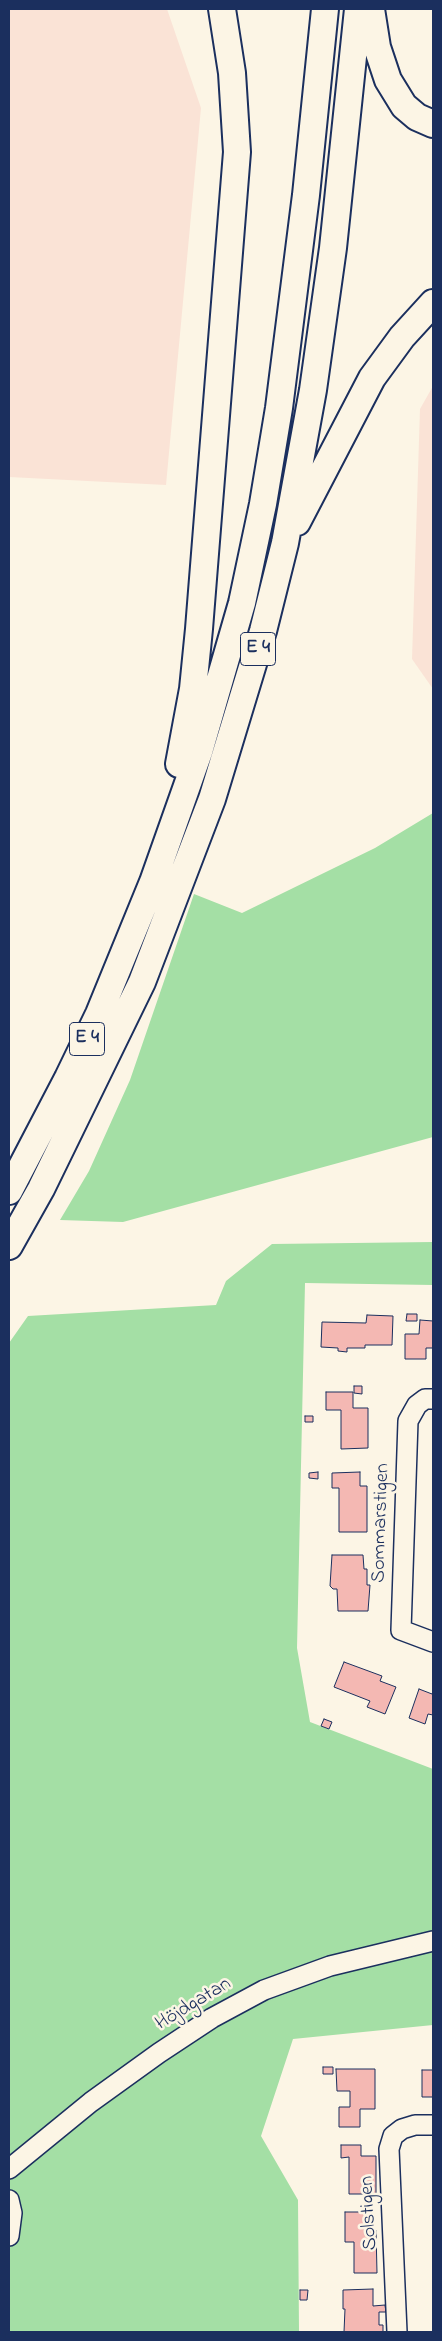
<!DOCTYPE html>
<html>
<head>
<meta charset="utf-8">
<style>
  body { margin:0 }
  #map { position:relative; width:442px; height:2341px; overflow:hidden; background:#fcf5e5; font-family:"Indie Flower",sans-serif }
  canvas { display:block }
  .frame { position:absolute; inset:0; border:10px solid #1b2f5e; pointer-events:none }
</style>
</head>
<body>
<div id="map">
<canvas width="442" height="2341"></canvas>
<div class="frame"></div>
</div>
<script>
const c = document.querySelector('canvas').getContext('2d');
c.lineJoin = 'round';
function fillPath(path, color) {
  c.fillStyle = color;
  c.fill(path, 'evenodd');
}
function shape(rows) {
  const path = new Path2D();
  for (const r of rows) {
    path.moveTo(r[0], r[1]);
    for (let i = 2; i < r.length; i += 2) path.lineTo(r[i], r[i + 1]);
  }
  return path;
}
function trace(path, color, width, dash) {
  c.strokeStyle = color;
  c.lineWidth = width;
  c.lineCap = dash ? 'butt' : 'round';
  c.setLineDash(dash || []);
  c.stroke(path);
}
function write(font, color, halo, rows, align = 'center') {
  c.font = font + ' "Indie Flower",sans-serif';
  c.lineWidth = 5;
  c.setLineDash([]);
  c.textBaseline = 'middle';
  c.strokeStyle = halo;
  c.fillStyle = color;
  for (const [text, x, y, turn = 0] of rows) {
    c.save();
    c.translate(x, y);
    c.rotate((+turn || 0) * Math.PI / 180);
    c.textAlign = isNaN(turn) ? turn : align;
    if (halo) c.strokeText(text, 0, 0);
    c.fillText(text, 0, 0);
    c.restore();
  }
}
fillPath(shape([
  [9,9,167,9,201,108,166,485,9,477],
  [433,386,433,689,412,659,420,409]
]), '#fae3d6');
fillPath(shape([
  [433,813,433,1137,123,1222,60,1220,89,1171,130,1080,194,894,242,913,375,848],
  [433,1242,433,1285,305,1283,297,1648,310,1722,433,1769,433,2025,293,2039,261,2136,298,2200,299,2332,9,2332,9,1343,28,1316,216,1305,226,1281,272,1244]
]), '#a4dfa5');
const building = shape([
  [407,1314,417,1314,417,1321,406,1321,407,1314],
  [367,1315,393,1316,392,1345,365,1345,365,1348,347,1348,347,1352,338,1351,338,1348,321,1347,322,1322,366,1323,367,1315],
  [420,1320,433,1321,433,1348,426,1348,426,1359,405,1359,405,1334,419,1334,420,1320],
  [354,1386,362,1386,362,1394,354,1393,354,1386],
  [326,1392,353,1392,353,1408,368,1408,368,1448,341,1449,341,1410,326,1410,326,1392],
  [305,1416,313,1416,313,1422,305,1422,305,1416],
  [318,1472,318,1479,309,1478,309,1473,318,1472],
  [360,1472,360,1486,367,1486,367,1532,339,1532,339,1488,332,1488,332,1473,360,1472],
  [332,1555,363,1555,364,1569,367,1569,367,1585,370,1585,368,1611,338,1611,337,1589,333,1589,330,1586,332,1555],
  [344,1662,382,1676,380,1681,396,1687,385,1714,367,1707,370,1701,334,1687,344,1662],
  [419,1689,432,1694,433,1692,433,1715,428,1714,425,1724,409,1718,419,1689],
  [324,1719,332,1722,329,1729,321,1726,324,1719],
  [323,2067,333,2067,333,2074,323,2074,323,2067],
  [336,2069,375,2069,375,2109,360,2109,360,2127,339,2127,339,2107,350,2107,350,2091,337,2091,336,2069],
  [422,2070,433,2070,433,2097,422,2097,422,2070],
  [341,2145,361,2145,361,2156,376,2156,376,2194,349,2194,349,2157,341,2158,341,2145],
  [345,2212,372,2212,372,2230,376,2230,377,2273,354,2273,354,2242,345,2242,345,2212],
  [373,2289,373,2306,385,2305,386,2312,379,2312,379,2325,383,2325,383,2332,344,2332,345,2309,343,2309,343,2290,373,2289],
  [300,2290,308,2290,307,2300,300,2300,300,2290]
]);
fillPath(building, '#f4b8b3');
trace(building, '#1b2f5e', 1);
const minor = shape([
  [433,1399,425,1399,417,1405,408,1421,401,1630,433,1642],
  [9,2169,91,2102,159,2053,212,2018,264,1990,330,1966,433,1941],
  [9,2200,12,2213,9,2236],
  [397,2332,389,2149,393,2136,402,2129,415,2125,433,2125]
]);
const highway = shape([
  [371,9,377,47,388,80,404,106,417,117,433,124],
  [297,522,372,378,402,337,433,303],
  [179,764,193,689,199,629,237,152,232,73,222,9],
  [9,1191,68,1078,99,1014,153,882,199,752,242,603,263,504,279,408,306,195,325,9],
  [9,1246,41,1189,142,982,212,799,263,631,285,543,313,390,333,248,358,9]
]);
trace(minor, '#1b2f5e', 22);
trace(highway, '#1b2f5e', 30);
trace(minor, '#fcf5e5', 19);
trace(highway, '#fcf5e5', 26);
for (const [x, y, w] of [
  [258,649,35],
  [87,1039,35]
]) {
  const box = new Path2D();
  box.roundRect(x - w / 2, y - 16.5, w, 33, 4);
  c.fillStyle = '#fcf5e5';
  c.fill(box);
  trace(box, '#1b2f5e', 1);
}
write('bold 19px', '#1b2f5e', null, [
  ["E 4",258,649],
  ["E 4",87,1039]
]);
write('20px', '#1b2f5e', '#fcf5e5', [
  ["Sommarstigen",382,1523,-88],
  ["Höjdgatan",194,2005,-31],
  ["Solstigen",370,2213,-93]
]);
</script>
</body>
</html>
